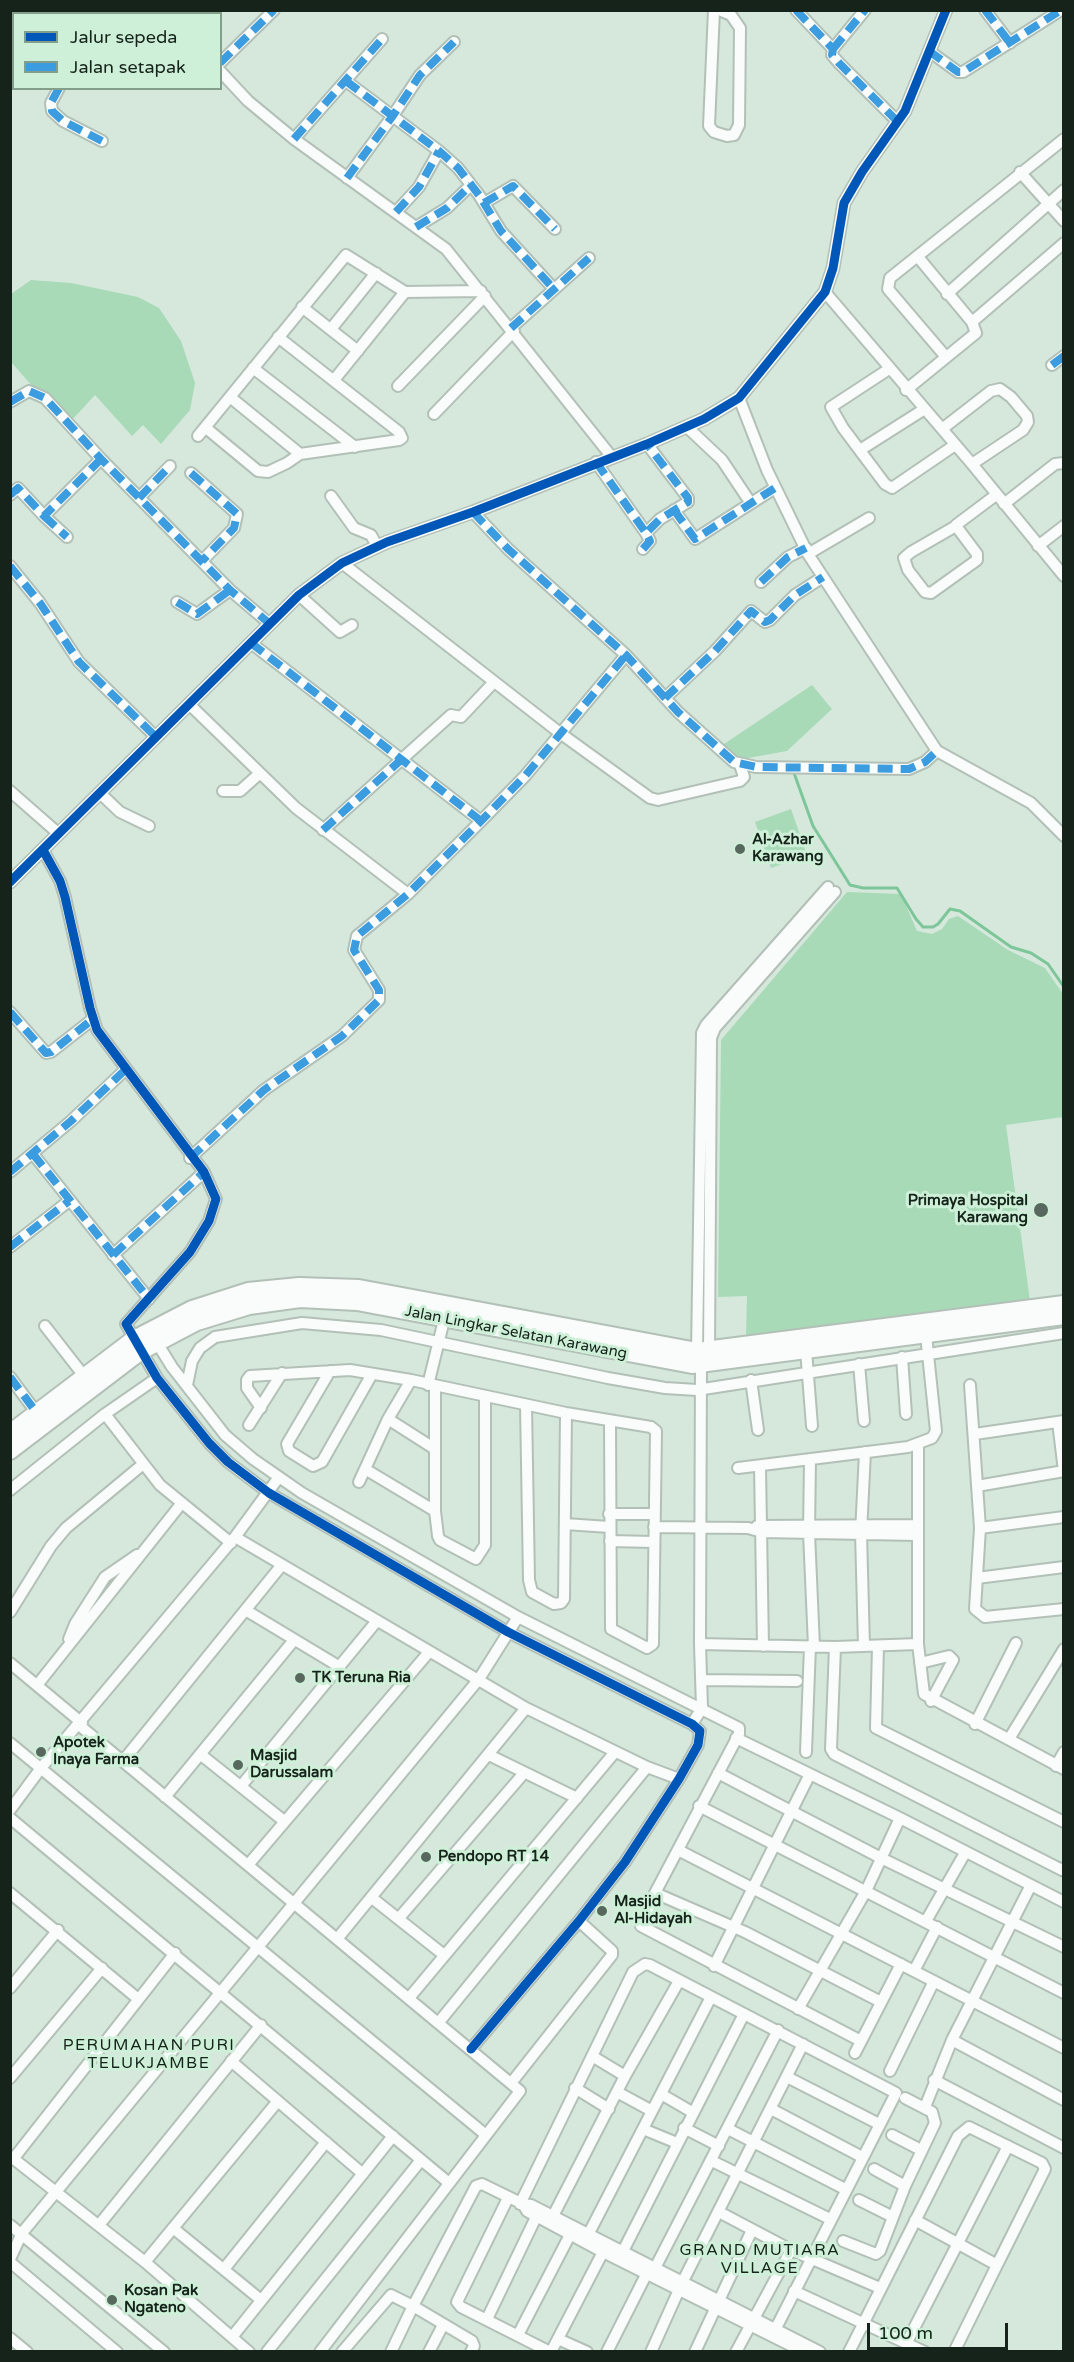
<!DOCTYPE html>
<html>
<head>
<meta charset="utf-8">
<style>
  body { margin:0 }
  #map { position:relative; width:1074px; height:2362px; overflow:hidden; background:#d6e8dc; font-family:"Varela Round",sans-serif }
  canvas { display:block }
  .frame { position:absolute; inset:0; border:12px solid #16231a; pointer-events:none }
  .legend { position:absolute; left:12px; top:12px; width:210px; height:78px; box-sizing:border-box; background:#cef0d8; border:2px solid #849e8c; margin:0; padding:8px 10px; list-style:none; font-size:18px; color:#16231a }
  .legend li { display:flex; align-items:center; gap:12px; height:30px }
  .legend b { width:30px; border:2px solid #849e8c }
  .scale { position:absolute; left:867px; top:2323px; width:141px; height:27px; box-sizing:border-box; border:3px solid #16231a; border-top:0; padding-left:8px; font-size:18px; line-height:21px; white-space:nowrap; color:#16231a; -webkit-text-stroke:4px #cef0d8; paint-order:stroke }
</style>
</head>
<body>
<div id="map">
<canvas width="1074" height="2362"></canvas>
<div class="frame"></div>
<ul class="legend">
<li><b style="height:8px;background:#0057b8"></b>Jalur sepeda</li>
<li><b style="height:8px;background:#3b9cdf"></b>Jalan setapak</li>
</ul>
<div class="scale">100 m</div>
</div>
<script>
const c = document.querySelector('canvas').getContext('2d');
c.lineJoin = 'round';
function fillPath(path, color) {
  c.fillStyle = color;
  c.fill(path, 'evenodd');
}
function shape(rows) {
  const path = new Path2D();
  for (const r of rows) {
    path.moveTo(r[0], r[1]);
    for (let i = 2; i < r.length; i += 2) path.lineTo(r[i], r[i + 1]);
  }
  return path;
}
function trace(path, color, width, dash) {
  c.strokeStyle = color;
  c.lineWidth = width;
  c.lineCap = dash ? 'butt' : 'round';
  c.setLineDash(dash || []);
  c.stroke(path);
}
function write(font, color, halo, rows, align = 'center') {
  c.font = font + ' "Varela Round",sans-serif';
  c.lineWidth = 6;
  c.setLineDash([]);
  c.textBaseline = 'middle';
  c.strokeStyle = halo;
  c.fillStyle = color;
  for (const [text, x, y, turn = 0] of rows) {
    c.save();
    c.translate(x, y);
    c.rotate((+turn || 0) * Math.PI / 180);
    c.textAlign = isNaN(turn) ? turn : align;
    if (halo) c.strokeText(text, 0, 0);
    c.fillText(text, 0, 0);
    c.restore();
  }
}
fillPath(shape([
  [31,280,71,283,138,297,159,308,181,341,195,383,190,410,161,444,143,425,132,436,95,395,72,420,33,387,11,362,11,294],
  [812,685,832,709,787,751,737,760,721,746],
  [791,809,807,855,771,868,755,822],
  [847,892,901,894,917,931,932,934,942,929,949,919,958,916,1008,950,1045,968,1063,994,1063,1117,1006,1125,1030,1301,746,1337,747,1296,718,1297,721,1040]
]), '#a8dab8');
trace(shape([
  [794,773,813,826,850,885,863,888,897,888,916,919,923,927,933,927,938,924,950,909,960,911,1011,947,1031,953,1048,964,1064,987]
]), '#7dc699', 3);
const minor = shape([
  [714,10,709,126,714,132,727,136,734,135,739,125,740,28,731,15,719,10],
  [796,10,833,49,832,55,839,63,898,122],
  [985,10,1010,43],
  [104,14,105,10],
  [178,14,179,10],
  [833,49,865,10],
  [929,51,958,72,963,72,1061,10],
  [220,63,274,10],
  [220,71,248,101,294,139,446,249,611,456],
  [346,81,439,151,458,168,479,195,501,231,553,288],
  [59,88,51,103,52,111,63,121,102,141],
  [294,139,382,39],
  [1020,172,1064,221],
  [347,178,392,117,420,75,454,42],
  [484,203,513,186,555,229],
  [396,212,419,187,439,151],
  [416,227,447,208,471,185],
  [825,292,972,464,1064,576],
  [947,294,1064,190],
  [302,307,358,351],
  [972,322,1064,243],
  [511,328,589,258],
  [331,329,376,273],
  [946,357,888,289,890,278,1064,139],
  [1052,365,1064,356],
  [253,368,355,447],
  [889,369,831,407,843,428,885,484,892,488,955,445],
  [334,380,405,292],
  [398,386,485,296],
  [906,390,976,333,972,322,918,257],
  [230,397,300,454,399,440,402,438,399,432,278,337],
  [739,398,767,470,808,554,937,751,1031,803,1064,836],
  [10,402,29,391,45,398,101,459,230,590,270,624],
  [434,414,514,331],
  [687,427,722,460,750,502],
  [206,428,258,471,268,472,287,463,300,454],
  [942,429,991,391,1000,389,1011,397,1027,416,1028,422,1023,430,972,464],
  [198,436,346,255,405,292,481,291],
  [860,450,923,410],
  [596,462,646,533],
  [191,473,237,514,234,528,202,561],
  [10,495,18,488,44,516,101,459],
  [331,496,354,528,371,535,377,546],
  [139,498,170,466],
  [1004,504,1055,464,1064,463],
  [674,510,695,539,775,488],
  [473,512,508,549,626,655,678,712,734,762,756,767,909,769,925,762,937,751],
  [44,516,67,537],
  [956,526,977,554,977,560,931,593,925,592,908,570,904,558,911,552,956,526,956,525,996,495],
  [1038,546,1064,526],
  [643,549,650,541,646,533,660,519,688,502,688,498,647,444],
  [808,554,869,518],
  [342,563,560,733,650,798,658,800,740,781,744,777,740,765],
  [10,566,40,603,79,662,156,737],
  [761,582,788,557,806,548],
  [299,595,340,632,352,625],
  [177,602,197,614,230,590],
  [251,643,481,821],
  [665,698,715,651,751,611,765,622,770,620,795,595,823,577],
  [189,704,296,808,408,894],
  [10,791,59,834],
  [223,791,240,791,259,774],
  [100,793,120,812,149,826],
  [323,830,451,715,461,717,494,682],
  [43,850,60,881,65,897,90,1008,97,1030,204,1172,216,1199,209,1221,190,1252,126,1324,157,1378,209,1443,228,1462,269,1493,508,1632,692,1724,700,1731,698,1745,679,1779,625,1862,579,1921,471,2049],
  [10,1012,46,1053,51,1052,93,1019],
  [33,1154,149,1299],
  [190,1158,264,1090,342,1036,379,1000,379,990,354,950,357,936,408,894,481,821,525,776,626,655],
  [10,1172,71,1121,125,1070],
  [10,1247,69,1201],
  [113,1255,204,1172],
  [45,1326,84,1376],
  [154,1338,172,1367,225,1435,253,1459,302,1493,518,1617,739,1728,739,1734,655,1893,641,1926,861,2041],
  [806,1350,812,1426],
  [697,1351,702,1033,706,1025,828,887],
  [709,1351,711,1038,715,1028,835,892],
  [902,1357,906,1414],
  [859,1364,864,1421],
  [330,1371,287,1444,289,1451,313,1466,322,1462,372,1374],
  [10,1377,36,1412],
  [751,1380,758,1430],
  [187,1385,192,1361,200,1348,215,1337,302,1323,381,1330,608,1378,665,1388,697,1390,1064,1333],
  [428,1385,444,1320],
  [970,1385,980,1528,975,1609,985,1617,1064,1609],
  [435,1386,435,1511,438,1536,440,1540,476,1559,485,1545,485,1396],
  [526,1405,529,1580,532,1592,554,1604,561,1603,564,1599,566,1413],
  [261,1408,247,1388,247,1380,250,1376,350,1370,411,1380,566,1413,651,1427,656,1431,653,1644,647,1648,611,1629,610,1421],
  [105,1414,160,1485,231,1543],
  [388,1419,435,1449],
  [249,1425,282,1373],
  [975,1434,1064,1421],
  [918,1445,918,1644,924,1694,1064,1769],
  [810,1459,809,1533,814,1646],
  [760,1467,763,1646],
  [738,1468,908,1447,932,1438,936,1431,926,1335],
  [365,1469,435,1511],
  [359,1482,388,1419,411,1380],
  [977,1486,1064,1471,1058,1422],
  [10,1490,105,1414,157,1378],
  [609,1514,654,1514],
  [565,1524,609,1527],
  [757,1526,916,1525],
  [654,1527,748,1528,762,1532,916,1535],
  [980,1528,1064,1517],
  [235,1537,526,1708,647,1767,679,1779],
  [610,1541,654,1542],
  [977,1578,1064,1567],
  [247,1611,340,1667],
  [10,1612,51,1546,66,1528,142,1465],
  [69,1639,75,1624,105,1577,137,1555],
  [700,1644,835,1647,918,1644],
  [864,1646,861,1533,865,1452],
  [878,1646,876,1728,1064,1822],
  [835,1647,831,1749,834,1754,1062,1870,1064,1868],
  [10,1663,82,1723],
  [920,1663,949,1656,953,1660,931,1701],
  [701,1680,797,1681],
  [38,1684,181,1504],
  [692,1724,702,1708,700,1644,701,1364],
  [975,1724,1016,1643],
  [79,1725,520,2091,320,2352],
  [736,1738,900,1818,1064,1902],
  [1009,1739,1064,1649],
  [10,1743,486,2135],
  [806,1752,810,1646],
  [200,1754,284,1821],
  [489,1755,577,1798],
  [123,1761,281,1566],
  [1056,1766,1064,1752],
  [718,1773,883,1859,1064,1947],
  [241,1786,376,1622],
  [165,1797,294,1640],
  [699,1806,1064,1993],
  [10,1810,41,1768,235,1537,279,1477],
  [10,1818,449,2183],
  [678,1850,1064,2048],
  [248,1865,429,1652],
  [10,1893,137,1998],
  [655,1893,745,1932,881,2002],
  [372,1898,444,1955],
  [399,1918,524,1773],
  [926,1921,965,1853],
  [337,1939,526,1708],
  [714,1966,810,1774],
  [914,1971,937,1927],
  [10,1988,58,1930],
  [409,1998,615,1752],
  [798,2009,866,1891,900,1818],
  [439,2022,647,1767],
  [952,2040,1064,2100],
  [855,2053,901,1964],
  [592,2056,625,2076],
  [231,2061,363,2174],
  [890,2071,934,1981],
  [787,2077,879,2124],
  [10,2078,102,1968],
  [934,2080,1064,2148],
  [512,2082,612,1955,612,1951,579,1921],
  [575,2088,609,2109],
  [617,2092,652,2111],
  [661,2094,692,2112],
  [925,2107,952,2040,1031,1885],
  [771,2109,862,2157],
  [684,2128,719,2146],
  [643,2129,677,2143],
  [728,2129,845,2189],
  [892,2135,921,2150],
  [10,2156,145,2262,249,2352],
  [14,2158,175,1953],
  [712,2161,830,2219],
  [874,2169,905,2186],
  [508,2198,457,2302,461,2307,550,2352],
  [859,2200,893,2217],
  [520,2204,633,1972,645,1964,650,1965,896,2093,775,2330],
  [719,2212,791,2250,880,2288],
  [553,2216,625,2076,679,1981],
  [915,2220,997,2265,954,2352],
  [10,2225,164,2352],
  [99,2225,261,2025],
  [173,2228,261,2300],
  [588,2235,711,1997],
  [843,2241,876,2254,880,2251,905,2186,935,2123,932,2112,905,2098],
  [622,2253,744,2014],
  [10,2259,22,2233,479,1679,518,1617],
  [10,2262,117,2352],
  [145,2262,278,2101],
  [224,2269,326,2142],
  [654,2270,778,2030],
  [794,2291,925,2352],
  [487,2319,539,2211],
  [518,2335,573,2229],
  [232,2337,393,2136],
  [10,2338,27,2352],
  [558,2339,587,2352],
  [907,2342,1008,2146],
  [267,2352,421,2160],
  [342,2352,391,2295,413,2306,391,2352],
  [429,2352,443,2325],
  [471,2352,474,2346,472,2341,413,2306,476,2186,482,2184,523,2204],
  [551,2352,605,2248],
  [607,2352,649,2269],
  [651,2352,682,2283,803,2044],
  [695,2352,752,2230],
  [736,2352,791,2250],
  [804,2352,603,2252,527,2211,523,2204,531,2205,820,2352],
  [849,2352,958,2136,969,2127,1042,2163,1045,2169,997,2265]
]);
const tertiary = shape([
  [10,882,299,595,342,563,387,542,473,512,647,444,704,419,739,398,825,292,833,268,844,203,862,172,905,111,946,10]
]);
const primary = shape([
  [10,1433,134,1339,192,1309,248,1291,299,1286,359,1288,697,1351,1064,1304],
  [10,1451,140,1352,157,1343,197,1322,249,1306,300,1299,357,1302,692,1365,1064,1316]
]);
trace(minor, '#b2c0b7', 14);
trace(tertiary, '#b2c0b7', 15);
trace(primary, '#b2c0b7', 20);
trace(minor, '#f9fcfa', 10);
trace(tertiary, '#f9fcfa', 12);
trace(primary, '#f9fcfa', 16);
trace(shape([
  [796,10,833,49,832,55,839,63,898,122],
  [985,10,1010,43],
  [104,14,105,10],
  [833,49,865,10],
  [929,51,958,72,963,72,1061,10],
  [220,63,274,10],
  [346,81,439,151,458,168,479,195,501,231,553,288],
  [59,88,51,103,52,111,63,121,102,141],
  [294,139,382,39],
  [347,178,392,117,420,75,454,42],
  [484,203,513,186,555,229],
  [396,212,419,187,439,151],
  [416,227,447,208,471,185],
  [511,328,589,258],
  [1052,365,1064,356],
  [10,402,29,391,45,398,101,459,230,590,270,624],
  [596,462,646,533],
  [191,473,237,514,234,528,202,561],
  [10,495,18,488,44,516,101,459],
  [139,498,170,466],
  [674,510,695,539,775,488],
  [473,512,508,549,626,655,678,712,734,762,756,767,909,769,925,762,937,751],
  [44,516,67,537],
  [643,549,650,541,646,533,660,519,688,502,688,498,647,444],
  [10,566,40,603,79,662,156,737],
  [761,582,788,557,806,548],
  [177,602,197,614,230,590],
  [251,643,481,821],
  [665,698,715,651,751,611,765,622,770,620,795,595,823,577],
  [323,830,402,759],
  [10,1012,46,1053,51,1052,93,1019],
  [33,1154,149,1299],
  [190,1158,264,1090,342,1036,379,1000,379,990,354,950,357,936,408,894,481,821,525,776,626,655],
  [10,1172,71,1121,125,1070],
  [10,1247,69,1201],
  [113,1255,204,1172],
  [10,1377,36,1412]
]), '#3b9cdf', 8, [15, 8]);
trace(shape([
  [43,850,60,881,65,897,90,1008,97,1030,204,1172,216,1199,209,1221,190,1252,126,1324,157,1378,209,1443,228,1462,269,1493,508,1632,692,1724,700,1731,698,1745,679,1779,625,1862,579,1921,471,2049],
  [10,882,299,595,342,563,387,542,473,512,647,444,704,419,739,398,825,292,833,268,844,203,862,172,905,111,946,10]
]), '#0057b8', 9);
for (const [x, y, r, color] of [
  [740,849,6,"#59685e"],
  [1041,1210,8,"#59685e"],
  [300,1678,6,"#59685e"],
  [41,1752,6,"#59685e"],
  [238,1765,6,"#59685e"],
  [426,1857,6,"#59685e"],
  [602,1911,6,"#59685e"],
  [112,2300,6,"#59685e"]
]) {
  const dot = new Path2D();
  dot.arc(x, y, r, 0, 2 * Math.PI);
  c.fillStyle = color;
  c.fill(dot);
  trace(dot, '#cef0d8', 2);
}
write('bold 15px', '#16231a', '#cef0d8', [
  ["Al-Azhar",752,840],
  ["Karawang",752,857],
  ["Primaya Hospital",1028,1201,"right"],
  ["Karawang",1028,1218,"right"],
  ["TK Teruna Ria",312,1678],
  ["Apotek",53,1743],
  ["Inaya Farma",53,1760],
  ["Masjid",250,1756],
  ["Darussalam",250,1773],
  ["Pendopo RT 14",438,1857],
  ["Masjid",614,1902],
  ["Al-Hidayah",614,1919],
  ["Kosan Pak",124,2291],
  ["Ngateno",124,2308]
], 'left');
write('15px', '#16231a', '#cef0d8', [
  ["Jalan Lingkar Selatan Karawang",516,1333,11]
]);
c.letterSpacing = '1.5px';
write('16px', '#16231a', '#cef0d8', [
  ["PERUMAHAN PURI",149,2046],
  ["TELUKJAMBE",149,2064],
  ["GRAND MUTIARA",760,2251],
  ["VILLAGE",760,2269]
]);
c.letterSpacing = '0px';
</script>
</body>
</html>
